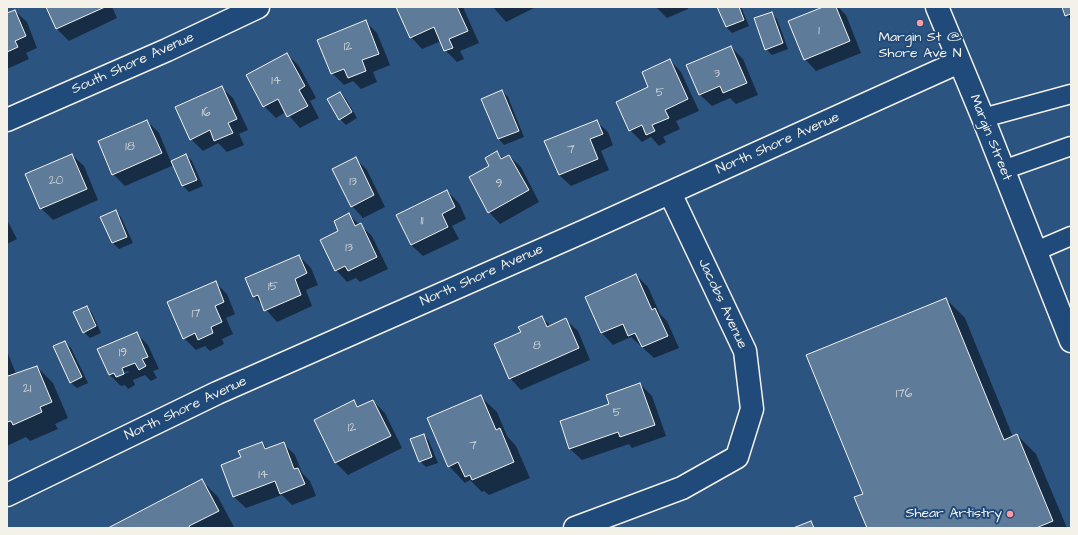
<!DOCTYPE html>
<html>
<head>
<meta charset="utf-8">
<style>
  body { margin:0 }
  #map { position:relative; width:1078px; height:535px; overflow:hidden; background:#2c5481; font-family:"Architects Daughter",sans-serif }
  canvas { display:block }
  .frame { position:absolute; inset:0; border:8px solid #f4f1e8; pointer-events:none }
</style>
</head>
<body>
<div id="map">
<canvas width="1078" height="535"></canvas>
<div class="frame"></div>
</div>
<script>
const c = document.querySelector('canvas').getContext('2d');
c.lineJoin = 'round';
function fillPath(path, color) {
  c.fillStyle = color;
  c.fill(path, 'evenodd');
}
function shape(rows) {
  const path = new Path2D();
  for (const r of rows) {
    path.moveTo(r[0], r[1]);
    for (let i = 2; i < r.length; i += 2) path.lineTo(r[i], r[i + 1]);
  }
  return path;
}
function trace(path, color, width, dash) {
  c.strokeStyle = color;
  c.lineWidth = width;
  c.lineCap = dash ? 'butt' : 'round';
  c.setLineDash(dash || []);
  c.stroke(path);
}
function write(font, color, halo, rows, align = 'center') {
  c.font = font + ' "Architects Daughter",sans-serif';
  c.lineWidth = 4;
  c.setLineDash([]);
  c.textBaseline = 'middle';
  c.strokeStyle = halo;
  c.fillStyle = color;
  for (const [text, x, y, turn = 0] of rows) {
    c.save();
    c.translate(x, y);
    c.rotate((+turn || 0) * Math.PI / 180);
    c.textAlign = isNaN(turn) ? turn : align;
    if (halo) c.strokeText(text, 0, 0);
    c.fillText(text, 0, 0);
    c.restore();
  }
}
fillPath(shape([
  [47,7,112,7,117,18,69,41,57,29],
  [399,7,463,7,479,43,460,51,464,59,457,62,445,50,441,41,422,49,411,37],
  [493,7,536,7,506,22],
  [656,7,688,7,688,9,667,18],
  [718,7,741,7,749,26,732,33,726,27],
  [825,7,838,7,846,15,861,53,816,71,805,59],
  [1063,7,1071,7,1071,20,1066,15],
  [15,11,27,22,37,48,26,53,29,59,7,69,7,14],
  [771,13,777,19,788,49,772,55,766,49],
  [365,21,377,33,390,65,373,72,377,82,361,89,353,81,344,85,332,73],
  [731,47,743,59,758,95,736,104,730,98,712,106,700,95,688,66],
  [287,54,299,66,316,98,310,101,319,118,300,128,286,112,276,118,264,106],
  [670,60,681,72,699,111,676,121,680,129,663,137,666,142,659,146,651,137,642,142,630,130,650,87],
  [221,87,233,98,248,130,239,134,244,145,227,152,218,143,203,151,191,139],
  [502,91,508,97,524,137,504,145,499,139],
  [340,93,346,99,357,118,346,125,340,119],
  [147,121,159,133,171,162,186,155,192,161,203,186,189,192,183,186,174,165,125,186,113,174],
  [596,121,608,132,613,145,601,151,609,170,571,186,559,175],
  [497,152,504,159,509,156,521,167,539,202,500,224,489,212,490,166],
  [72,155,84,166,98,200,53,220,41,208],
  [355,158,367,170,385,207,363,218,352,206],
  [447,191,459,203,466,219,452,226,459,239,423,256,411,245],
  [115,211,121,217,133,243,119,249,113,243,102,217],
  [349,215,372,236,388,269,360,282,356,278,347,282,336,270,340,231],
  [7,220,17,239,7,244],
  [299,256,311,268,318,285,306,290,312,306,277,322,254,296],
  [636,275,648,287,660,314,667,321,679,348,654,358,631,337,613,345,602,333,586,297],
  [215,282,227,294,235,314,226,318,233,334,222,339,224,344,210,351,205,346,196,350,184,338],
  [946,299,965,318,1013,437,1017,435,1036,454,1067,528,868,528],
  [86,307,92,313,101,333,90,338,84,332],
  [541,317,551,326,566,320,578,331,590,360,521,390,510,378,522,333],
  [136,333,148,345,159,369,153,371,157,378,151,381,145,375,133,380,135,385,128,389,125,385,121,386,110,375],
  [128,371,129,372,117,378,115,376],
  [65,342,71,348,88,383,77,388,71,383],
  [7,351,16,374,37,367,53,383,68,418,55,424,58,429,30,441,26,437,7,446],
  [640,384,652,396,666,436,632,448,629,444,582,460,570,449,561,422,611,405],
  [480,396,497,412,507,436,516,446,530,478,489,495,484,491,482,492,470,480,465,483,449,466],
  [373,401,385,413,402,448,348,475,336,463,315,420,353,402,359,407],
  [424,435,429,441,438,463,426,467,420,461],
  [262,443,268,449,283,443,295,455,302,473,310,481,316,496,292,505,282,495,246,508,234,497,222,466,242,458],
  [202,481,218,497,234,527,110,528]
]), '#0007');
const building = shape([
  [46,7,105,7,56,29,46,7],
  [396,7,457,7,468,31,449,39,453,48,444,51,434,27,410,38,396,7],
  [717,7,739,7,744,20,726,27,717,7],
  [823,7,836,7,850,41,804,60,788,21,823,7],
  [1062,7,1071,7,1071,14,1065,16,1062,7],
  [15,10,26,36,15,41,18,47,7,52,7,13,15,10],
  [772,12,783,43,765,50,754,18,772,12],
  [366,20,379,54,362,60,366,71,348,78,344,69,331,74,317,40,366,20],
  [731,46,747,83,723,93,720,86,699,95,686,65,731,46],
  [287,53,305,86,299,90,308,106,287,117,278,99,263,107,246,75,287,53],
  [670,59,688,99,665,110,669,118,652,125,655,131,646,135,642,125,629,131,616,102,648,87,642,72,670,59],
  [222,86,237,119,228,123,233,133,214,141,210,130,190,140,175,107,222,86],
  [502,90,519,131,498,139,481,99,502,90],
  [340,92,352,112,339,120,327,99,340,92],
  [147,120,162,153,112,175,98,141,147,120],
  [597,120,603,134,590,139,598,159,559,175,544,141,597,120],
  [497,151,501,159,509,155,529,190,488,213,469,177,489,166,485,158,497,151],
  [72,154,87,189,40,209,25,174,72,154],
  [186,154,197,180,182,186,171,161,186,154],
  [356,157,374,195,351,207,332,169,356,157],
  [447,190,455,207,442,214,448,227,411,245,396,215,447,190],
  [116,210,127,237,112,243,100,217,116,210],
  [349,213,355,226,361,223,377,257,348,271,345,266,335,271,320,240,338,231,334,221,349,213],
  [299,255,307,273,295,279,301,295,264,311,258,295,253,297,245,278,299,255],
  [636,274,652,310,655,308,668,336,642,347,635,333,628,336,623,324,601,333,585,297,636,274],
  [216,281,224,302,215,306,222,322,211,327,213,333,198,340,195,333,183,339,167,302,216,281],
  [946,298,1004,440,1017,434,1053,521,1036,528,867,528,854,497,863,494,806,355,946,298],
  [87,306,96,326,83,333,73,312,87,306],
  [542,316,547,327,566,318,579,348,509,379,494,344,521,332,518,327,542,316],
  [137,332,148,357,142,359,146,366,139,370,135,363,122,368,124,374,116,377,114,373,109,375,97,349,137,332],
  [65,341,82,377,70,383,53,346,65,341],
  [37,366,52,402,40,407,42,412,13,425,11,421,7,422,7,373,8,376,37,366],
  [640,383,655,425,620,437,618,432,569,449,560,421,609,404,606,395,640,383],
  [481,395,496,430,500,428,514,462,472,480,470,475,465,477,458,462,448,467,427,418,481,395],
  [354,400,357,407,373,400,391,436,335,463,314,420,354,400],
  [424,434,432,457,419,462,410,439,424,434],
  [262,442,265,449,284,442,294,469,298,468,305,484,280,494,275,481,233,497,221,465,241,457,238,451,262,442],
  [202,479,219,511,189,526,190,528,108,528,202,479],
  [811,521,814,528,793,528,811,521]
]);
fillPath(building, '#5e7b9a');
trace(building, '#f4f1e8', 1);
const lane = shape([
  [983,118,1071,94],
  [1003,170,1071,146],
  [1036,251,1071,236]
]);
const street = shape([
  [7,120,167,50,258,7],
  [7,495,217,393,587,230,959,62],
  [575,528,682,488,737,457,752,409,745,351,670,193]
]);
const secondary = shape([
  [937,7,983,118,1071,341]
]);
trace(lane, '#f4f1e8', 21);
trace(street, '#f4f1e8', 25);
trace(secondary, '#f4f1e8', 25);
trace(lane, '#1f4a7a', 18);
trace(street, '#1f4a7a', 22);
trace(secondary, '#1f4a7a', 22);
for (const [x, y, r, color] of [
  [920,23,4,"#ff9aa2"],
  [1010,514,4,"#ff9aa2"]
]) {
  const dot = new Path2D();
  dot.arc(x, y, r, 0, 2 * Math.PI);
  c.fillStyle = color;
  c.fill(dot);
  trace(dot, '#1f4a7a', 1.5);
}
write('12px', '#ced4d4', null, [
  ["1",819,31],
  ["12",348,47],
  ["3",717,74],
  ["14",276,81],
  ["5",660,93],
  ["16",206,113],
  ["18",130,147],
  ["7",571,150],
  ["20",56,181],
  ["13",353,182],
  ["9",499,184],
  ["11",422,221],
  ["13",349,248],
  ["15",273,287],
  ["17",196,314],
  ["8",537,346],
  ["19",123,353],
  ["21",27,389],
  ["176",904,394],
  ["5",617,413],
  ["12",352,428],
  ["7",473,446],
  ["14",263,475]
]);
write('14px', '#f4f1e8', '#1f4a7a', [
  ["Margin St @",920,38],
  ["Shore Ave N",920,54],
  ["Shear Artistry",1002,514,"right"]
]);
write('14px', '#f4f1e8', '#1f4a7a', [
  ["South Shore Avenue",133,64,-24],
  ["Margin Street",990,138,68],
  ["North Shore Avenue",778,144,-24],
  ["North Shore Avenue",482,276,-24],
  ["Jacobs Avenue",722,304,65],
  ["North Shore Avenue",186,409,-25]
]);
</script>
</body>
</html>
